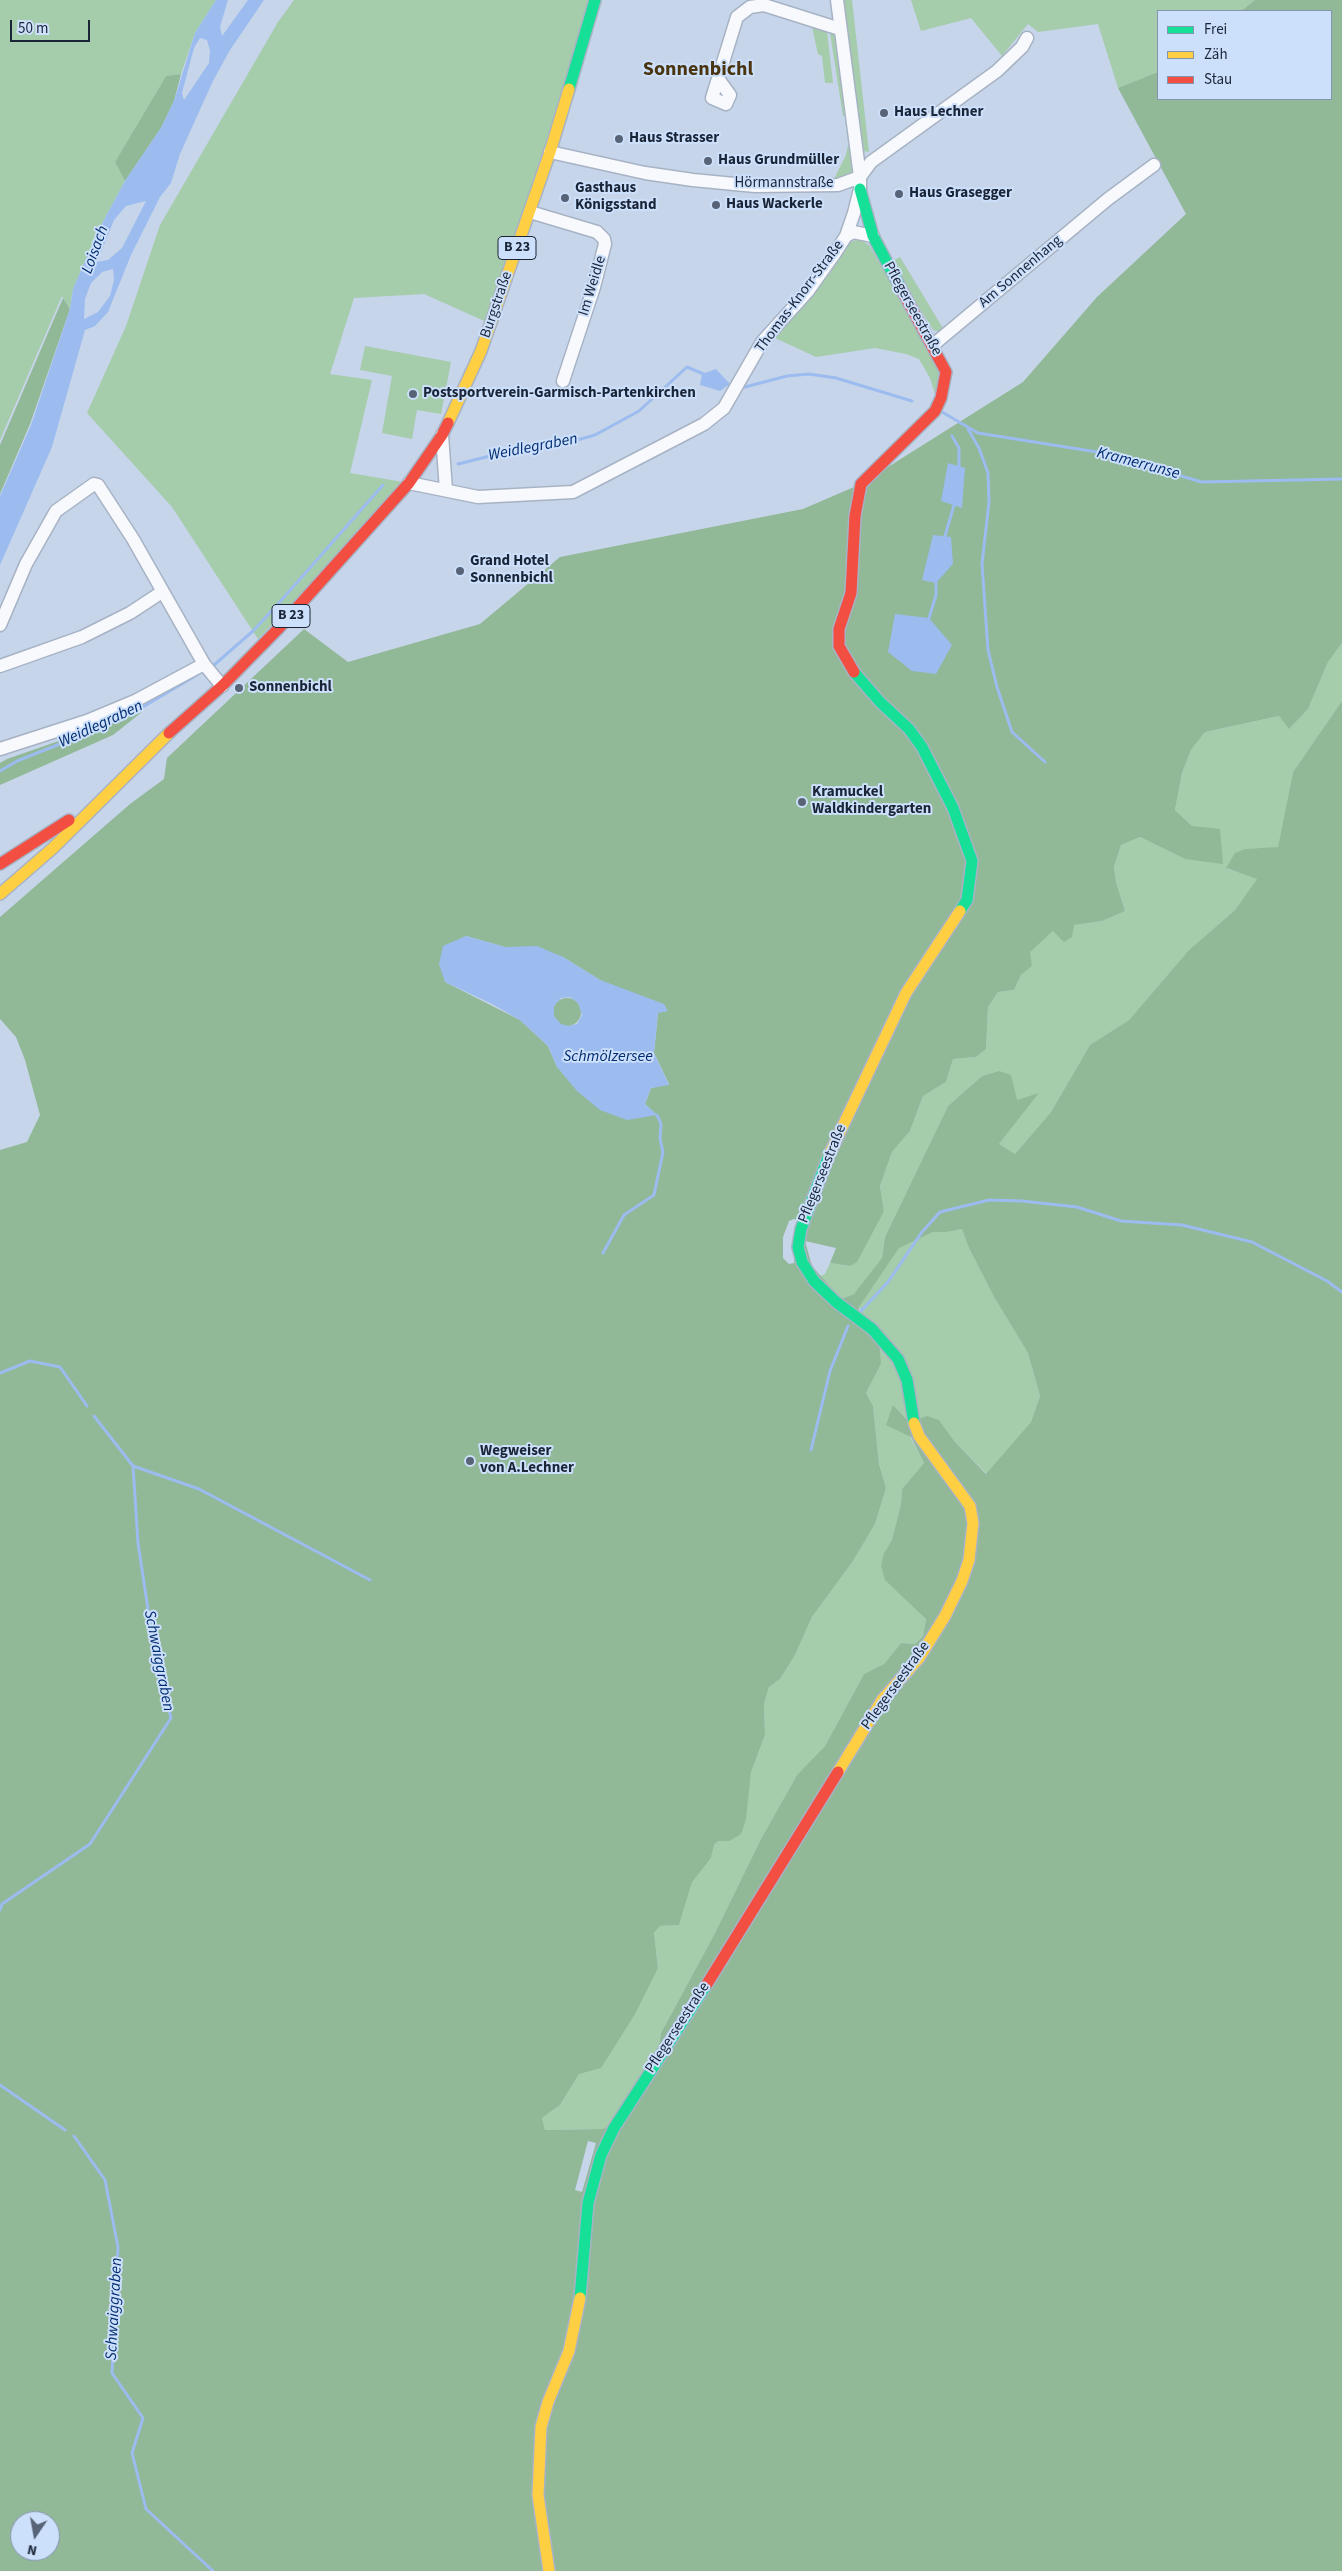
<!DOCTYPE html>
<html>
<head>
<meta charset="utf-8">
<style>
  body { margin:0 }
  #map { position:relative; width:1342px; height:2571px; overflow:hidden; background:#c7d5ea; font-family:"Source Sans 3",sans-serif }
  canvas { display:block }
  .legend { position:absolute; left:1157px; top:10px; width:175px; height:90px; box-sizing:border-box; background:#ccdffb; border:1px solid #8595ad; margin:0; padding:6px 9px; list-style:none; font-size:15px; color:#1a2537 }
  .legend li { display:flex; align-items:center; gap:10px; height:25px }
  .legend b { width:25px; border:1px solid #8595ad }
  .north { position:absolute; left:10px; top:2511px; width:50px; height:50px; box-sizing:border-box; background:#ccdffb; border:1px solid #8595ad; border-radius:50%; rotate:192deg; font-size:14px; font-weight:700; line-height:20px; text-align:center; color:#1a2537 }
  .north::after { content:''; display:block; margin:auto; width:18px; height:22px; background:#576376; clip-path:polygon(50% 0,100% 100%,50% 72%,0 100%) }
  .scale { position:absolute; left:10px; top:20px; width:80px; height:22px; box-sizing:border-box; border:2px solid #1a2537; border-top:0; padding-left:6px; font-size:15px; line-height:18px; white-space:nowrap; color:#1a2537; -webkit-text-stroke:4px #ccdffb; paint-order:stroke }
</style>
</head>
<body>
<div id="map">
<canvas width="1342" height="2571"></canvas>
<ul class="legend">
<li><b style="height:6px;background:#16e098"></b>Frei</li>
<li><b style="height:6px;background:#ffcf43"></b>Zäh</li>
<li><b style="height:6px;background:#f24e42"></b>Stau</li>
</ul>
<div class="north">N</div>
<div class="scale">50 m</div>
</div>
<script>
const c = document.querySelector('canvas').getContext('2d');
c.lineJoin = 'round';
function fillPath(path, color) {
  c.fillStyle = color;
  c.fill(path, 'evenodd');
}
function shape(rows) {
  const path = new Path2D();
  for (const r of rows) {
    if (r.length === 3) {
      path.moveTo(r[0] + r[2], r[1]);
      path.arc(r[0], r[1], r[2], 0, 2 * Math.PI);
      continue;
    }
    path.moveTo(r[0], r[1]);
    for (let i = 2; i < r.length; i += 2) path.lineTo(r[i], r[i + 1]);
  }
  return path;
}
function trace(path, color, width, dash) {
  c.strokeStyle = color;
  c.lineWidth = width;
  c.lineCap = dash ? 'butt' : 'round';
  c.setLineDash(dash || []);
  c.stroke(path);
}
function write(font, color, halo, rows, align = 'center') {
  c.font = font + ' "Source Sans 3",sans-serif';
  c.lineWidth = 4;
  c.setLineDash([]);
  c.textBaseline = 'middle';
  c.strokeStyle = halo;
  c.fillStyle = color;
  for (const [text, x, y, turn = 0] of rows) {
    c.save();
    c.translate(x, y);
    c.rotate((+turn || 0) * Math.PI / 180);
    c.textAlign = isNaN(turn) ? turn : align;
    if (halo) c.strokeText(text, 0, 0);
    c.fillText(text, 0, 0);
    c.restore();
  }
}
fillPath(shape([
  [0,0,216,0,195,33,181,74,166,76,115,162,125,181,98,231,73,289,70,309,62,296,0,440],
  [294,0,595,0,491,324,424,294,354,298,330,374,372,380,350,473,409,483,258,639,172,507,87,413,126,326,160,225,278,22],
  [842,0,852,0,869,152,862,151],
  [911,0,1255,0,1241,11,1158,11,1158,72,1118,88,1098,24,1038,32,1028,24,1002,56,971,18,921,31],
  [812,27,827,31,833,83,825,83,822,56,818,54],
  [830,33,840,36,849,116,843,116],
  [848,145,852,155,852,173,849,177,833,181,846,155],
  [859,239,869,245,937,362,940,373,935,394,930,378,919,359,906,354,875,348,816,357,775,338,831,272,847,243],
  [900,257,944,330,942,332,933,330,891,262],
  [365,346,451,362,441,414,417,410,412,439,382,433,392,376,360,370],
  [1342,643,1342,701,1293,772,1278,848,1245,849,1227,869,1258,878,1235,910,1189,950,1129,1020,1090,1045,1051,1112,1015,1154,999,1144,1038,1094,1017,1101,999,1071,982,1076,948,1106,885,1237,882,1258,861,1288,854,1294,841,1299,819,1277,825,1274,830,1263,850,1266,884,1211,880,1186,892,1152,910,1131,923,1096,946,1082,953,1059,976,1057,986,1049,988,1007,998,992,1014,990,1021,975,1032,966,1029,952,1053,931,1074,925,1102,921,1125,911,1116,882,1114,867,1121,845,1140,837,1185,859,1192,826,1175,810,1182,773,1191,750,1205,732,1279,716,1290,728,1308,709,1328,662],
  [962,1229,968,1246,994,1297,1028,1353,1040,1396,1031,1422,987,1474,955,1442,939,1420,909,1422,893,1405,924,1463,902,1489,901,1504,892,1540,884,1553,917,1610,926,1619,923,1636,915,1644,901,1643,884,1664,864,1674,825,1746,797,1775,761,1839,714,1935,661,2033,660,2048,607,2127,602,2129,545,2130,542,2118,560,2105,579,2074,658,1968,654,1933,660,1926,679,1925,692,1881,711,1858,714,1845,718,1841,729,1841,747,1795,751,1772,765,1735,764,1704,769,1687,780,1679,795,1655,812,1617,853,1561,875,1524,886,1488,879,1464,873,1406,866,1393,881,1364,859,1307,898,1248,933,1232,947,1232]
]), '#a5ccab');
fillPath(shape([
  [1255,0,1342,0,1342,643,1328,662,1308,709,1289,729,1279,716,1205,732,1191,750,1182,773,1175,810,1192,826,1220,829,1223,864,1185,859,1140,837,1121,845,1114,867,1116,882,1125,911,1102,921,1074,925,1072,937,1064,942,1053,931,1030,952,1032,966,1021,975,1014,990,998,992,988,1007,986,1049,976,1057,953,1059,946,1082,923,1096,910,1131,892,1152,880,1186,884,1211,857,1262,850,1266,830,1263,836,1248,805,1241,812,1266,841,1299,854,1294,882,1258,885,1237,948,1106,982,1076,999,1071,1011,1075,1017,1100,1039,1093,999,1144,1015,1154,1051,1112,1090,1045,1129,1020,1189,950,1235,910,1257,879,1226,868,1235,853,1245,849,1278,847,1293,772,1342,701,1342,2571,0,2571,0,1150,27,1142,40,1115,25,1060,16,1037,0,1019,0,917,130,804,164,779,167,758,304,629,348,662,480,624,560,557,803,509,861,484,1023,382,1097,297,1186,214,1118,88,1158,72,1158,99,1331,99,1331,11,1241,11],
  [466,936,505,947,563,957,600,980,624,990,658,1013,654,1053,669,1084,651,1088,645,1104,657,1115,557,1067,548,1046,520,1020,445,982],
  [794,1219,797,1220,794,1263,789,1264,783,1258,783,1237,789,1221],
  [962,1229,968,1246,994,1297,1028,1353,1040,1396,1031,1422,986,1474,955,1442,939,1420,927,1416,909,1422,893,1405,886,1425,911,1437,924,1463,902,1489,901,1504,892,1540,884,1553,881,1566,885,1580,926,1619,923,1636,915,1644,901,1643,884,1664,864,1674,825,1746,797,1775,761,1839,714,1935,661,2033,659,2048,607,2127,602,2129,545,2130,542,2118,560,2105,579,2074,601,2068,635,2014,658,1968,654,1933,660,1926,679,1925,692,1882,711,1858,714,1845,718,1841,729,1841,741,1834,746,1819,751,1772,765,1735,764,1704,769,1687,780,1679,795,1655,812,1617,853,1561,875,1524,886,1488,879,1464,873,1406,866,1393,881,1364,878,1329,859,1312,859,1307,899,1248,933,1232,947,1232],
  [588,2141,596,2143,582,2192,575,2190],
  [20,2521,50,2521,50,2551,20,2551],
  [181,74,174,101,161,128,125,181,115,162,166,76],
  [63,298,70,309,30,424,0,494,0,445],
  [142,712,113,735,0,785,0,763,7,759],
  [567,1012,14]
]), '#91b897');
fillPath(shape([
  [216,0,228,0,220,27,222,36,248,0,264,0,230,50,213,81,180,154,171,183,160,197,131,255,108,312,95,326,85,330,52,447,0,565,0,496,31,425,70,309,73,289,98,231,125,181,161,128,174,101,195,33],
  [200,38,207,40,210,51,209,63,184,100,182,93,194,48],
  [146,201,122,248,108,260,97,262,114,220,126,206],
  [113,269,114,280,110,296,98,312,84,319,85,299,91,283,102,272],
  [716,369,730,384,720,391,700,385,702,374],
  [948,463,965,468,962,508,941,501],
  [933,535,951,537,953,564,936,583,922,580],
  [895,614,929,618,952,645,936,674,912,671,888,652],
  [466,936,505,947,537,946,563,957,600,980,664,1004,668,1011,658,1013,654,1053,669,1085,651,1088,645,1104,657,1115,627,1120,600,1110,577,1091,557,1067,548,1046,520,1020,492,1004,445,982,439,964,443,946],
  [570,997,578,1003,582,1015,577,1024,569,1026,561,1024,554,1016,554,1006,561,998]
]), '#9cbcf0');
trace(shape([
  [745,387,787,376,809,374,836,378,912,401],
  [942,412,978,433,1097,452,1202,482,1342,479],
  [968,429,979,448,988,473,989,502,982,564,988,650,997,687,1012,732,1045,762],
  [952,436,959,448,959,466],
  [458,464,518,449,552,447,595,435,639,411,687,367,706,375],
  [945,536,954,505],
  [929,618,936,595,936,583],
  [214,665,253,631,278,604,383,485],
  [0,771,17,761,85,734,141,708,197,675],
  [603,1253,624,1215,654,1195,663,1152,660,1139,661,1124,657,1115],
  [861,1311,888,1282,922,1232,940,1212,989,1200,1022,1201,1077,1207,1121,1221,1182,1225,1252,1242,1327,1281,1342,1292],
  [0,1373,30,1361,60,1367,87,1406],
  [811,1450,830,1371,848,1326],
  [133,1466,199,1489,370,1580],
  [0,1910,2,1904,90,1844,171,1718,156,1662,138,1543,133,1466,94,1416],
  [0,2085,65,2130],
  [74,2136,105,2180,118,2247,112,2373,143,2418,132,2453,146,2509,213,2571]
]), '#9cbcf0', 3);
const street = shape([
  [719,80,730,95,726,104,712,98,737,17,750,7,764,5,840,29],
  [550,152,645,173,693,180,755,186,838,185,860,177,871,162,997,71,1022,47,1027,38],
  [530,212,597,232,604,239,605,244,594,287,563,381],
  [846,236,853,232,873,236],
  [933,345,1108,199,1154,165],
  [442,435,446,490],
  [409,483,478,497,573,492,681,436,704,424,724,408,762,342,808,291,835,253,846,236,854,213,860,189,860,177,837,0],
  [0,625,26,564,56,511,94,484,98,485,133,539,204,664,222,686],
  [0,666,82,637,130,613,162,592],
  [0,749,87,721,135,701,204,664]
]);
const fast = shape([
  [569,89,595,0],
  [860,189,873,236,900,287],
  [854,672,880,702,909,729,922,747,953,808,972,861,967,900,960,911],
  [829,1155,801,1229,798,1247,802,1262,814,1281,836,1302,872,1329,898,1359,907,1380,914,1423],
  [580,2298,588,2203,601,2155,614,2128,707,1984]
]);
const slow = shape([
  [448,423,481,351,550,152,569,89],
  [0,894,53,848,169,733],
  [829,1155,906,993,960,911],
  [838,1772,882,1700,919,1658,945,1616,962,1581,969,1560,973,1523,970,1506,919,1436,914,1423],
  [549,2571,538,2495,541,2427,548,2402,569,2351,580,2298]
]);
const jam = shape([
  [854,672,839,646,839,629,851,593,855,516,861,484,935,411,941,398,946,372,900,287],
  [169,733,222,686,278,629,409,483,442,435,448,423],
  [0,864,69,820],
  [707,1984,838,1772]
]);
trace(street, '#a7b3c5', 15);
trace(fast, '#a7b3c5', 14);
trace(slow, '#a7b3c5', 14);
trace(jam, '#a7b3c5', 14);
trace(street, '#f7f9fc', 12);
trace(fast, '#16e098', 11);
trace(slow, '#ffcf43', 11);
trace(jam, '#f24e42', 11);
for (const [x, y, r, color] of [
  [884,113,5,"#576376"],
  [619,139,5,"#576376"],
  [708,161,5,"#576376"],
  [899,194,5,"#576376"],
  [565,198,5,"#576376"],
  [716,205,5,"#576376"],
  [413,394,5,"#576376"],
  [460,571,5,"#576376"],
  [239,688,5,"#576376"],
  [802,802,5,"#576376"],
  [470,1461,5,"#576376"]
]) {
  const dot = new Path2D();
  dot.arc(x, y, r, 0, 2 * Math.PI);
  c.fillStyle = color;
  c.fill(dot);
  trace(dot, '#ccdffb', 2);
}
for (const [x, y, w] of [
  [517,248,38],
  [291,616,38]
]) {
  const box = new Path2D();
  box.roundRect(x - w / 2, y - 11.5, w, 23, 4);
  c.fillStyle = '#ccdffb';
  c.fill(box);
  trace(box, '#1a2537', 1);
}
write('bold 14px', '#1a2537', null, [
  ["B 23",517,248],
  ["B 23",291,616]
]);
write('bold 15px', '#1a2537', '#ccdffb', [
  ["Haus Lechner",894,113],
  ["Haus Strasser",629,139],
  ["Haus Grundmüller",718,161],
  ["Gasthaus",575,189],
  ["Königsstand",575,206],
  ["Haus Grasegger",909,194],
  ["Haus Wackerle",726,205],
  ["Postsportverein-Garmisch-Partenkirchen",423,394],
  ["Grand Hotel",470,562],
  ["Sonnenbichl",470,579],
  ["Sonnenbichl",249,688],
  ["Kramuckel",812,793],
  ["Waldkindergarten",812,810],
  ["Wegweiser",480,1452],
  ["von A.Lechner",480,1469]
], 'left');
write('15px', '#1a2537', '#ccdffb', [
  ["Hörmannstraße",784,184],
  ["Am Sonnenhang",1021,272,-40],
  ["Im Weidle",593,286,-73],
  ["Thomas-Knorr-Straße",800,297,-53],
  ["Burgstraße",497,305,-71],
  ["Pflegerseestraße",912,309,61],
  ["Pflegerseestraße",823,1174,-68],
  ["Pflegerseestraße",896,1686,-54],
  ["Pflegerseestraße",678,2028,-57]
]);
write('italic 16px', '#002d70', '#ccdffb', [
  ["Loisach",96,250,-70],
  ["Weidlegraben",533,448,-11],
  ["Kramerrunse",1138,464,15],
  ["Weidlegraben",101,725,-25],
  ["Schmölzersee",608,1057],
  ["Schwaiggraben",158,1661,79],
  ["Schwaiggraben",115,2309,-87]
]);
write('bold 20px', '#4a3510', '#ccdffb', [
  ["Sonnenbichl",698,71]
]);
</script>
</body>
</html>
